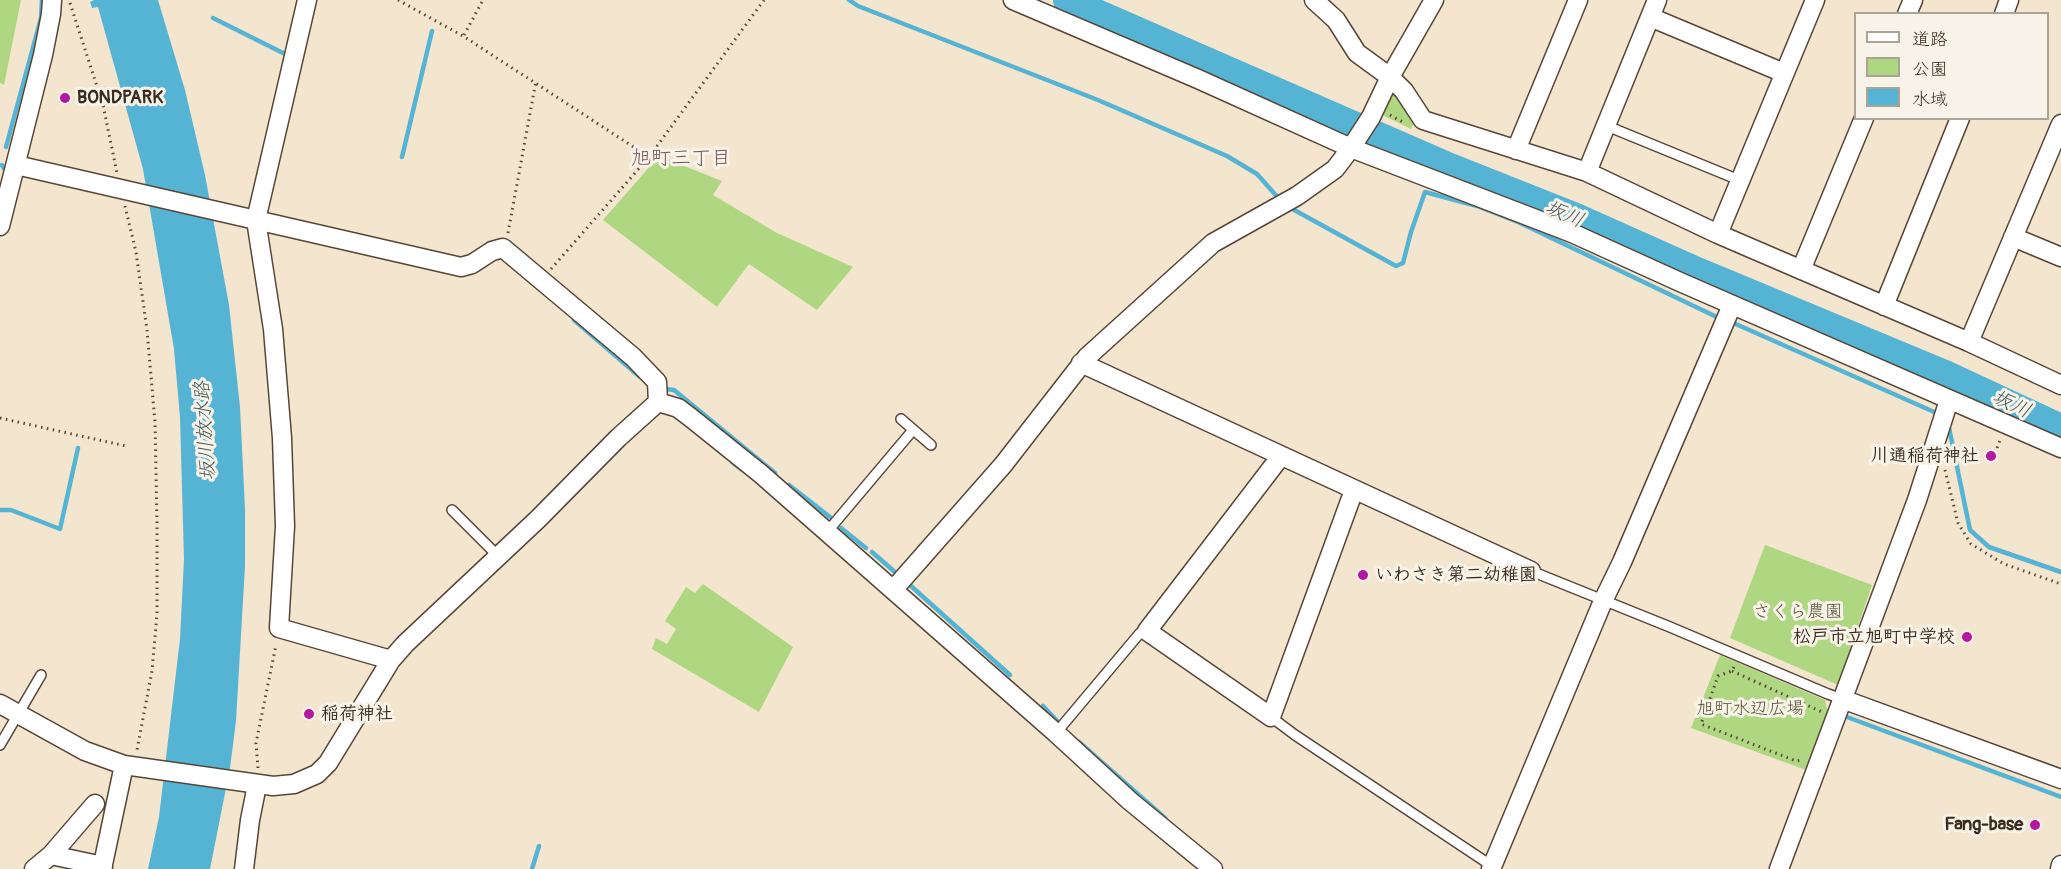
<!DOCTYPE html>
<html>
<head>
<meta charset="utf-8">
<style>
  body { margin:0 }
  #map { position:relative; width:2061px; height:869px; overflow:hidden; background:#f4e5ce; font-family:Pangolin,"Klee One",sans-serif }
  canvas { display:block }
  .legend { position:absolute; left:1854px; top:12px; width:195px; height:108px; box-sizing:border-box; background:#f7f3e8; border:2px solid #aca397; margin:0; padding:8px 10px; list-style:none; font-size:18px; color:#3b2a1e }
  .legend li { display:flex; align-items:center; gap:12px; height:30px }
  .legend b { width:30px; border:2px solid #aca397 }
</style>
</head>
<body>
<div id="map">
<canvas width="2061" height="869"></canvas>
<ul class="legend">
<li><b style="height:8px;background:#fff"></b>道路</li>
<li><b style="height:16px;background:#afd781"></b>公園</li>
<li><b style="height:16px;background:#55b4d4"></b>水域</li>
</ul>
</div>
<script>
const c = document.querySelector('canvas').getContext('2d');
c.lineJoin = 'round';
function fillPath(path, color) {
  c.fillStyle = color;
  c.fill(path, 'evenodd');
}
function shape(rows) {
  const path = new Path2D();
  for (const r of rows) {
    path.moveTo(r[0], r[1]);
    for (let i = 2; i < r.length; i += 2) path.lineTo(r[i], r[i + 1]);
  }
  return path;
}
function trace(path, color, width, dash) {
  c.strokeStyle = color;
  c.lineWidth = width;
  c.lineCap = dash ? 'butt' : 'round';
  c.setLineDash(dash || []);
  c.stroke(path);
}
function write(font, color, halo, rows, align = 'center') {
  c.font = font + ' Pangolin,"Klee One",sans-serif';
  c.lineWidth = 6;
  c.setLineDash([]);
  c.textBaseline = 'middle';
  c.strokeStyle = halo;
  c.fillStyle = color;
  for (const [text, x, y, turn = 0] of rows) {
    c.save();
    c.translate(x, y);
    c.rotate((+turn || 0) * Math.PI / 180);
    c.textAlign = isNaN(turn) ? turn : align;
    if (halo) c.strokeText(text, 0, 0);
    c.fillText(text, 0, 0);
    c.restore();
  }
}
fillPath(shape([
  [0,0,21,0,4,85,0,83],
  [1390,93,1397,94,1415,121,1411,129,1380,114],
  [659,156,722,181,713,195,777,233,853,267,817,310,749,264,717,307,603,220],
  [1765,545,1872,585,1838,685,1730,638],
  [703,584,793,647,759,712,652,649,656,638,667,644,676,629,665,621,686,587,695,593],
  [1720,655,1825,700,1828,713,1806,770,1691,728]
]), '#afd781');
fillPath(shape([
  [94,0,158,0,185,90,205,175,229,305,240,407,245,509,245,566,236,721,230,768,210,869,148,869,159,817,180,639,184,559,180,417,174,349,143,169,98,7,92,8,90,2]
]), '#55b4d4');
trace(shape([
  [849,0,858,6,1098,100,1227,156,1257,174,1281,201],
  [213,18,287,55],
  [6,147,41,18,42,0],
  [402,157,432,31],
  [2,165,7,173],
  [1287,206,1396,266,1403,263,1411,232,1425,192,1477,206,1518,222,1721,319],
  [574,320,640,377],
  [1729,321,1941,415],
  [660,388,674,390,775,473],
  [1948,423,1970,530,1989,547,2061,572],
  [732,462,741,469],
  [789,485,830,517],
  [0,510,11,510,60,529,78,448],
  [841,528,866,548],
  [872,552,896,573],
  [911,586,1010,675],
  [1043,706,1062,726],
  [1847,717,2061,797],
  [1079,742,1165,818],
  [532,869,539,846]
]), '#55b4d4', 4.5);
trace(shape([
  [1067,0,1450,167,1576,217,1697,271,1947,375,2061,428]
]), '#55b4d4', 28);
const service = shape([
  [1607,126,1739,180],
  [901,419,931,445],
  [452,510,498,556],
  [827,532,913,430],
  [1531,571,1670,627,1828,694,1842,699],
  [1271,717,1295,735,1492,866],
  [1056,733,1140,633,1147,631],
  [0,745,41,675]
]);
const minor = shape([
  [307,0,256,220,273,329,282,438,285,526,279,628,391,660],
  [1013,0,1198,79,1351,148,1572,233,1680,282,2061,448],
  [1314,0,1336,20,1357,53,1390,77,1404,91,1423,120,1587,172,1718,234,1969,342,2061,385],
  [1907,14,1913,0],
  [2004,14,2009,0],
  [1650,17,1784,73],
  [1516,150,1578,0],
  [16,165,461,267,472,264,492,251,503,248,633,357,657,382,658,402],
  [1587,172,1657,0],
  [0,226,43,55,51,14,52,0],
  [1718,234,1815,0],
  [2013,237,2061,257],
  [1801,270,1864,118],
  [1884,306,1960,118],
  [1969,342,2061,124],
  [1081,363,1531,571],
  [1281,456,1147,631,1271,717,1354,490],
  [893,590,1003,465,1087,357,1213,243,1297,196,1335,169,1351,148,1371,117,1390,77,1434,0],
  [1842,699,2061,779],
  [0,704,85,751,124,765,273,786,294,784,317,774,328,763,391,660,405,644,538,519,618,438,658,402,678,408,690,417,761,474,1056,733,1130,801,1213,869],
  [51,855,95,804],
  [34,869,51,855,103,866],
  [102,869,124,765],
  [244,869,250,820,257,785],
  [1491,869,1603,601,1622,562,1732,305],
  [1779,869,1917,500,1949,400],
  [2060,869,2061,865]
]);
trace(service, '#574638', 12);
trace(minor, '#574638', 21);
trace(shape([
  [398,0,463,36,649,157],
  [70,3,103,105,117,173],
  [464,35,483,0],
  [1390,115,1403,122],
  [125,206,136,252,147,330,155,422,157,524,157,614,152,671,137,750],
  [508,233,536,81],
  [551,269,649,157,764,0],
  [0,418,126,446],
  [1997,448,2000,440],
  [1945,470,1958,523,1971,544,2004,564,2061,584],
  [1734,667,1732,671,1718,676,1701,724,1796,761,1803,760],
  [1732,671,1822,712],
  [258,768,256,743,276,645]
]), '#574638', 3, [1.5, 4.5]);
trace(service, '#fff', 9);
trace(minor, '#fff', 18);
for (const [x, y, r, color] of [
  [65,98,6,"#b5179e"],
  [1991,456,6,"#b5179e"],
  [1363,575,6,"#b5179e"],
  [1967,637,6,"#b5179e"],
  [309,714,6,"#b5179e"],
  [2035,825,6,"#b5179e"]
]) {
  const dot = new Path2D();
  dot.arc(x, y, r, 0, 2 * Math.PI);
  c.fillStyle = color;
  c.fill(dot);
  trace(dot, '#f7f3e8', 2);
}
write('bold 18px', '#3b2a1e', '#f7f3e8', [
  ["BONDPARK",77,98],
  ["川通稲荷神社",1979,456,"right"],
  ["いわさき第二幼稚園",1375,575],
  ["松戸市立旭町中学校",1955,637,"right"],
  ["稲荷神社",321,714],
  ["Fang-base",2023,825,"right"]
], 'left');
write('18px', '#585537', '#f7f3e8', [
  ["さくら農園",1798,612],
  ["旭町水辺広場",1750,709]
]);
write('20px', '#7a5757', '#f7f3e8', [
  ["旭町三丁目",681,159]
]);
write('italic 20px', '#445a5e', '#f7f3e8', [
  ["坂川",1564,215,23],
  ["坂川",2011,405,25],
  ["坂川放水路",206,431,-94]
]);
</script>
</body>
</html>
